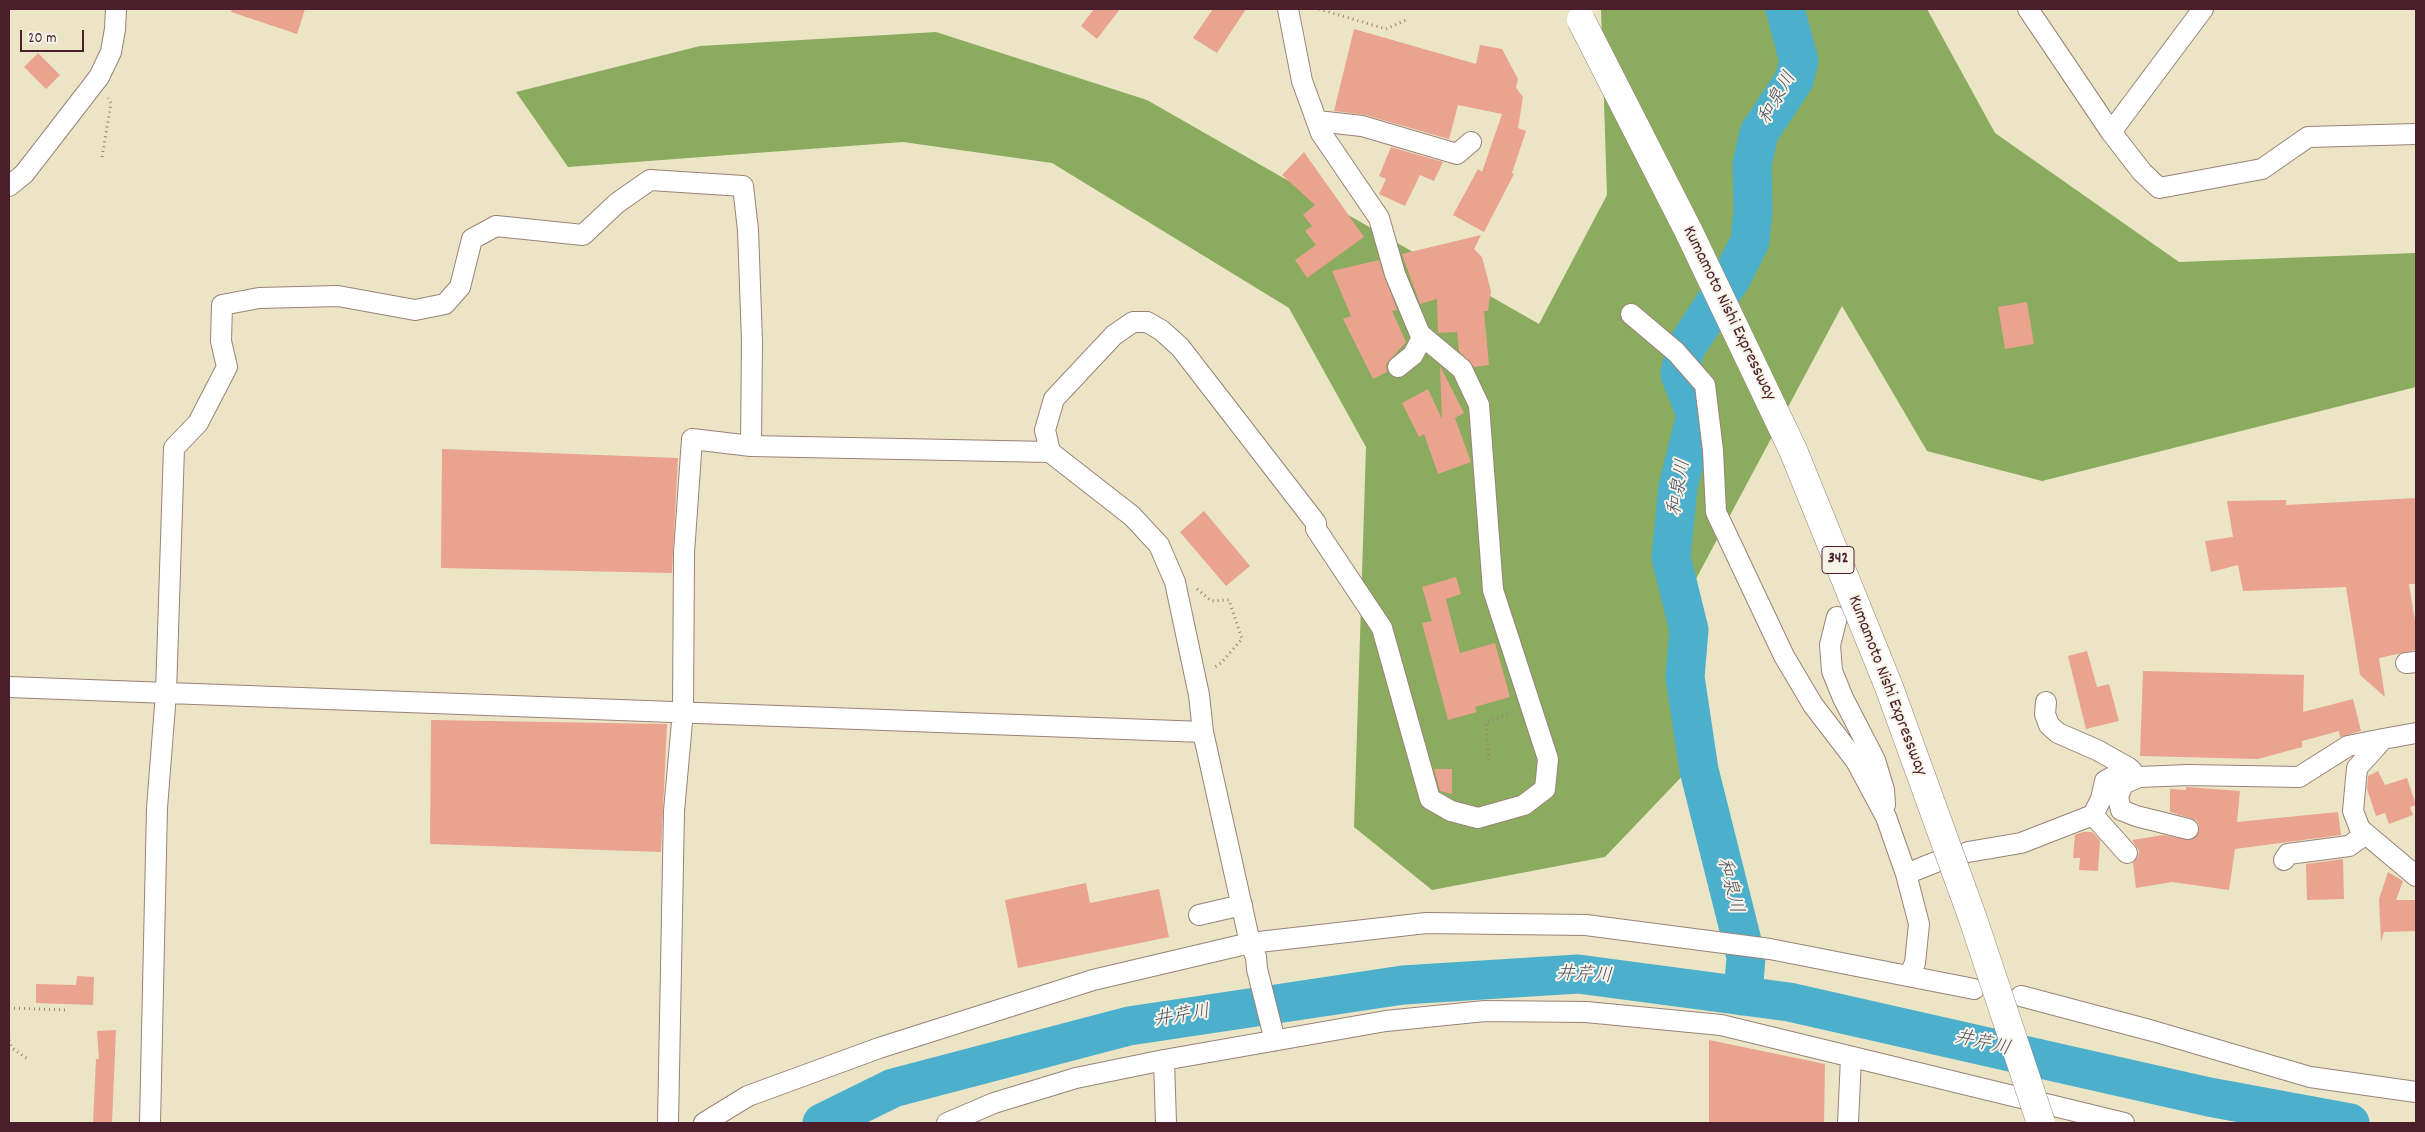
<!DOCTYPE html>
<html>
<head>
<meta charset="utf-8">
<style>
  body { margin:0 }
  #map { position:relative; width:2425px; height:1132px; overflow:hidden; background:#ebe5c6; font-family:Dekko,sans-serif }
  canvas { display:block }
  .frame { position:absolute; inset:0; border:10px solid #4a1f2b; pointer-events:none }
  .scale { position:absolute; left:20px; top:30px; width:64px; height:22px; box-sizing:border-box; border:2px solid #4a1f2b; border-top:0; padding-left:6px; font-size:15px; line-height:18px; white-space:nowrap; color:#4a1f2b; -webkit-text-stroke:4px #f7f3e8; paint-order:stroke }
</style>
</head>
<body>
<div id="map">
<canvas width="2425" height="1132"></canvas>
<div class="frame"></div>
<div class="scale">20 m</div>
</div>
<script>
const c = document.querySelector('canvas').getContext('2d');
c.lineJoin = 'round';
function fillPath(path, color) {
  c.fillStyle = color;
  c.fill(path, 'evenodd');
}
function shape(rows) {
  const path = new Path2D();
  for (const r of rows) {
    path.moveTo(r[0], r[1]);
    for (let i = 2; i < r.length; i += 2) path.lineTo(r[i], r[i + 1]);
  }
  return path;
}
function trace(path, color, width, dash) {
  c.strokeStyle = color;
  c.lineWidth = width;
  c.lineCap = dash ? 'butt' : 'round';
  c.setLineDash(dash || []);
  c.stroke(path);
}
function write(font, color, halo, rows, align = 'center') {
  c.font = font + ' Dekko,"Klee One",sans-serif';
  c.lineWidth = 4;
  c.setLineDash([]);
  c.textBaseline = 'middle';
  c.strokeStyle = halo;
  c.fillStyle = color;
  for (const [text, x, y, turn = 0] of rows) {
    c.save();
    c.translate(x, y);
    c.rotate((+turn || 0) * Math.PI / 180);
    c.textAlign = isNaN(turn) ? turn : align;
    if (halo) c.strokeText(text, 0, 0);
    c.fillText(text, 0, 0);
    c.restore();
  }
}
fillPath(shape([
  [1601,9,1927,9,1995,133,2179,262,2416,253,2416,387,2042,481,1927,451,1842,306,1674,620,1689,769,1605,857,1432,890,1354,827,1366,447,1289,308,1052,163,903,142,568,167,516,92,700,46,936,32,1147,100,1539,324,1607,195]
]), '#8bab5f');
trace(shape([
  [1743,996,1746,957,1699,770,1685,677,1689,630,1671,557,1678,487,1696,415,1680,374,1685,349,1732,277,1750,241,1753,210,1752,164,1759,133,1794,80,1799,61,1785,9],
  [822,1123,893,1088,1129,1026,1403,985,1578,974,1789,1002,2209,1097,2350,1123]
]), '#4cafcb', 39);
fillPath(shape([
  [232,9,305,9,297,34,231,12],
  [1094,9,1120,9,1097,39,1081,26],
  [1213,9,1246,9,1217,53,1193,38],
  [1354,29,1476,64,1480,45,1502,49,1518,79,1516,88,1523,97,1518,128,1526,131,1512,173,1514,174,1484,232,1453,215,1478,169,1482,172,1502,114,1458,105,1449,139,1365,115,1334,111],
  [38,53,60,75,46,89,24,67],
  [1391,147,1443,162,1434,181,1420,175,1405,206,1379,194,1386,179,1379,176],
  [1304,152,1364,237,1307,278,1295,260,1316,245,1305,231,1312,226,1303,215,1315,205,1282,175],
  [1481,235,1474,249,1482,257,1491,291,1488,311,1484,311,1489,365,1474,367,1459,351,1457,332,1438,333,1437,299,1420,304,1402,254],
  [1379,260,1397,310,1392,311,1406,342,1386,364,1387,372,1373,379,1343,319,1351,316,1332,271],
  [2027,302,2034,344,2005,349,1998,307],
  [1440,366,1464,413,1455,418,1471,462,1438,474,1424,434,1419,437,1402,403,1428,389,1442,419],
  [442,449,678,458,672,573,441,568],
  [2416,498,2416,584,2409,584,2416,627,2416,650,2379,658,2385,697,2360,675,2346,587,2243,591,2238,565,2211,572,2205,541,2233,537,2227,501,2286,500,2286,505],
  [1204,511,1250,566,1226,586,1180,532],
  [1456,577,1461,594,1446,599,1460,653,1495,643,1510,697,1475,707,1477,712,1448,720,1422,623,1432,621,1422,587],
  [2087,651,2097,687,2109,684,2119,721,2086,729,2068,656],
  [2143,671,2304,675,2303,712,2353,699,2361,731,2340,737,2339,731,2302,741,2302,747,2258,759,2140,756],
  [431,720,667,724,661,852,430,844],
  [1434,769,1452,769,1452,794,1440,791],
  [2378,771,2385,785,2407,778,2416,805,2410,807,2413,815,2389,824,2385,813,2376,816,2367,789,2368,776],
  [2186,787,2240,791,2237,822,2338,812,2341,835,2235,849,2229,890,2172,882,2136,888,2133,863,2138,857,2139,851,2132,840,2164,835,2191,840,2199,832,2199,825,2196,820,2170,812,2170,789,2186,790],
  [2083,832,2092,832,2100,840,2098,871,2079,870,2080,858,2073,858,2075,835],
  [2343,859,2344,899,2307,900,2306,864],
  [2388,872,2403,881,2396,900,2416,900,2416,931,2384,932,2381,942,2379,899],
  [1086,883,1090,903,1159,889,1169,937,1018,968,1005,900],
  [77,976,94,977,93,1005,36,1003,36,984,76,985],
  [116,1030,112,1123,93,1123,96,1059,99,1059,97,1031],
  [1709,1040,1825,1064,1824,1123,1709,1123]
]), '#e9a38f');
const minor = shape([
  [2028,9,2111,132,2142,172,2159,188,2262,169,2308,137,2416,134],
  [1317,121,1362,126,1457,154,1471,142],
  [2111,132,2203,9],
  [9,186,24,174,99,77,111,52,115,29,116,9],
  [1631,314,1676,352,1705,385,1713,451,1716,512,1784,656,1813,705,1856,761,1886,817,1906,874,1919,924,1915,963,1909,976],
  [1398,367,1413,355,1423,336],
  [1050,452,1045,430,1054,399,1114,335,1133,322,1147,322,1161,330,1180,347,1316,523,1316,529,1382,628,1430,799,1451,811,1478,818,1524,805,1545,789,1548,759,1493,590,1479,405,1462,369,1420,334,1395,274,1379,218,1321,133,1302,81,1288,9],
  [1837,617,1830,645,1832,671,1843,698,1875,760,1884,790,1885,805],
  [2406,663,2416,662],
  [9,687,1203,732],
  [2046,702,2045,714,2049,725,2058,733,2097,750,2129,768],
  [2416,733,2383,739,2357,768,2353,811,2360,829,2366,834,2416,876],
  [2093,815,2127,853],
  [2188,829,2136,816,2121,810,2118,797,2123,784,2139,777,2188,775,2299,777,2348,746,2383,739],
  [1968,852,2021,843,2093,815,2101,799,2105,781,2129,768,2133,772],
  [2284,860,2288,854,2349,846,2366,834],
  [1906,874,1936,862],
  [1199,915,1242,905],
  [2021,996,2153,1031,2310,1077,2416,1092],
  [150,1123,157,808,166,693,174,448,198,423,227,367,221,341,222,305,259,298,338,296,415,310,445,304,460,287,472,239,496,226,583,235,617,203,650,180,743,186,748,230,752,341,751,446],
  [668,1123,674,811,683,711,684,553,692,439,751,446,1050,452,1132,516,1159,545,1175,582,1199,695,1203,732,1250,943,1256,957,1257,969,1273,1033,1273,1041],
  [704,1123,748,1096,879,1048,1093,980,1250,943,1426,923,1586,925,1770,949,1974,989],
  [947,1123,994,1103,1076,1078,1164,1060],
  [1166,1123,1164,1060,1386,1021,1485,1011,1586,1012,1721,1025,2124,1123],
  [1848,1123,1851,1058]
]);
trace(minor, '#9a8278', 22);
trace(shape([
  [1319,9,1386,29,1406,20],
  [348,10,348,9],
  [102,157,111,103,108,98],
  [1197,589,1211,601,1229,600,1242,639,1221,663,1213,668],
  [1489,760,1486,722,1511,713],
  [9,1008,65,1010],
  [9,1040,12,1048,29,1060]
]), '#9a8278', 3, [1, 4]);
trace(minor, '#fff', 20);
const motorwayBridge = shape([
  [1581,20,1689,232,1793,450,1889,687,1973,919,2041,1123]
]);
trace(motorwayBridge, '#9a8278', 29, []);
trace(motorwayBridge, '#fff', 28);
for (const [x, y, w] of [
  [1838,560,32]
]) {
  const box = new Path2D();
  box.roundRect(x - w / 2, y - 13.5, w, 27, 4);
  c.fillStyle = '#f7f3e8';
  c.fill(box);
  trace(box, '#4a1f2b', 1);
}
write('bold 16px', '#4a1f2b', null, [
  ["342",1838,560]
]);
write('18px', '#4a1f2b', '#f7f3e8', [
  ["Kumamoto Nishi Expressway",1728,314,64],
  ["Kumamoto Nishi Expressway",1886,686,69]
]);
write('italic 19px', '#4b5163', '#f7f3e8', [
  ["和泉川",1779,99,-60],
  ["和泉川",1681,488,-80],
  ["和泉川",1728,886,76],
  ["井芹川",1584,977,3],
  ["井芹川",1182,1018,-9],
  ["井芹川",1982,1045,13]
]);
</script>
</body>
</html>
